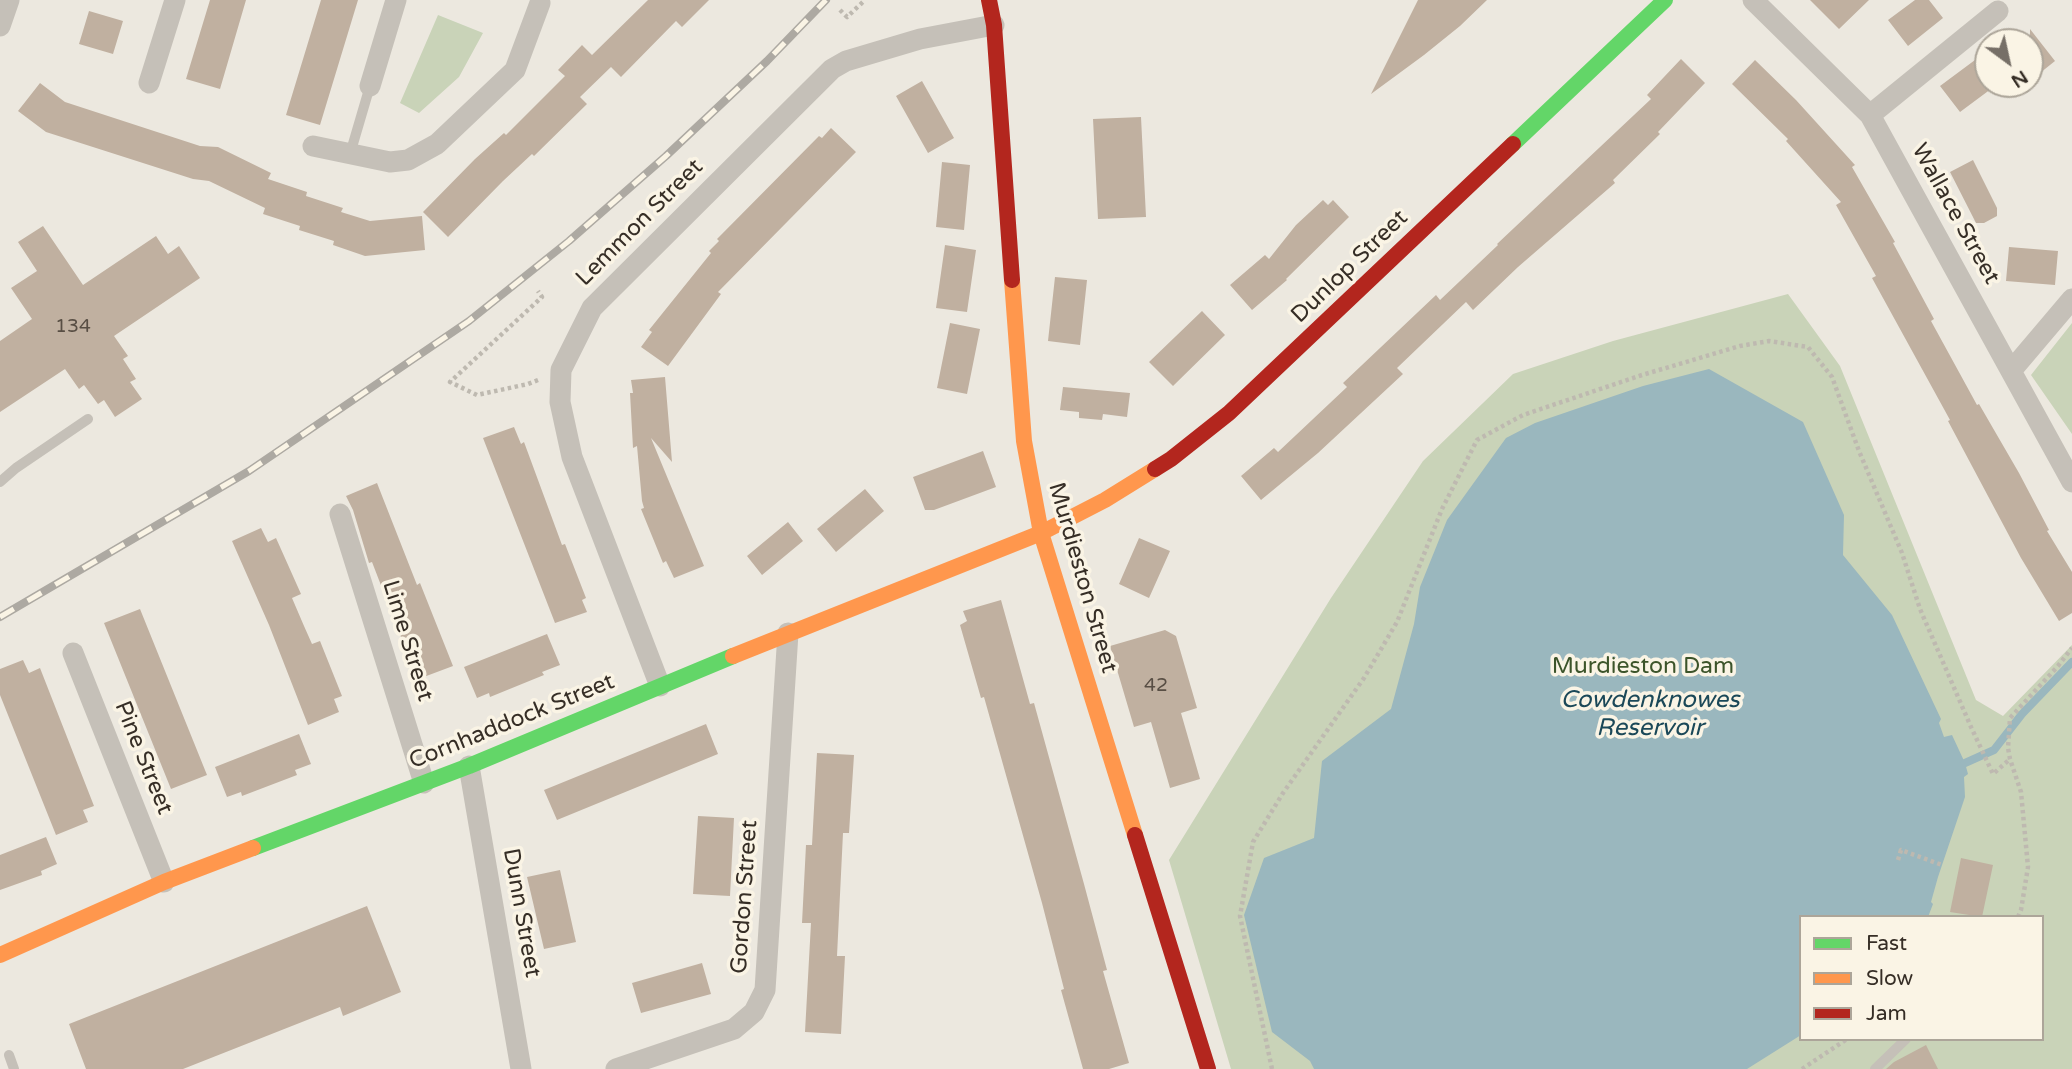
<!DOCTYPE html>
<html>
<head>
<meta charset="utf-8">
<style>
  body { margin:0 }
  #map { position:relative; width:2072px; height:1069px; overflow:hidden; background:#ece8df; font-family:"Varela Round",sans-serif }
  canvas { display:block }
  .legend { position:absolute; left:1799px; top:915px; width:245px; height:126px; box-sizing:border-box; background:#faf4e5; border:2px solid #aca599; margin:0; padding:9px 12px; list-style:none; font-size:21px; color:#362e26 }
  .legend li { display:flex; align-items:center; gap:14px; height:35px }
  .legend b { width:35px; border:2px solid #aca599 }
  .north { position:absolute; left:1974px; top:28px; width:70px; height:70px; box-sizing:border-box; background:#faf4e5; border:2px solid #aca599; border-radius:50%; rotate:147deg; font-size:19px; font-weight:700; line-height:28px; text-align:center; color:#362e26 }
  .north::after { content:''; display:block; margin:auto; width:24px; height:32px; background:#766f67; clip-path:polygon(50% 0,100% 100%,50% 72%,0 100%) }
</style>
</head>
<body>
<div id="map">
<canvas width="2072" height="1069"></canvas>
<ul class="legend">
<li><b style="height:9px;background:#63d668"></b>Fast</li>
<li><b style="height:9px;background:#ff974d"></b>Slow</li>
<li><b style="height:9px;background:#b3261e"></b>Jam</li>
</ul>
<div class="north">N</div>
</div>
<script>
const c = document.querySelector('canvas').getContext('2d');
c.lineJoin = 'round';
function fillPath(path, color) {
  c.fillStyle = color;
  c.fill(path, 'evenodd');
}
function shape(rows) {
  const path = new Path2D();
  for (const r of rows) {
    path.moveTo(r[0], r[1]);
    for (let i = 2; i < r.length; i += 2) path.lineTo(r[i], r[i + 1]);
  }
  return path;
}
function trace(path, color, width, dash) {
  c.strokeStyle = color;
  c.lineWidth = width;
  c.lineCap = dash ? 'butt' : 'round';
  c.setLineDash(dash || []);
  c.stroke(path);
}
function write(font, color, halo, rows, align = 'center') {
  c.font = font + ' "Varela Round",sans-serif';
  c.lineWidth = 7;
  c.setLineDash([]);
  c.textBaseline = 'middle';
  c.strokeStyle = halo;
  c.fillStyle = color;
  for (const [text, x, y, turn = 0] of rows) {
    c.save();
    c.translate(x, y);
    c.rotate((+turn || 0) * Math.PI / 180);
    c.textAlign = isNaN(turn) ? turn : align;
    if (halo) c.strokeText(text, 0, 0);
    c.fillText(text, 0, 0);
    c.restore();
  }
}
fillPath(shape([
  [438,15,483,33,459,77,419,113,400,103],
  [1788,294,1840,366,1976,700,2003,716,2072,645,2072,1069,1231,1069,1169,860,1331,598,1423,461,1513,374,1613,341],
  [1801,917,2042,917,2042,1039,1801,1039],
  [2072,323,2072,434,2031,375]
]), '#c9d3b8');
fillPath(shape([
  [1709,369,1803,422,1844,515,1843,555,1892,615,1941,719,1939,723,1944,737,1952,735,1965,763,1968,774,1964,777,1965,797,1938,877,1931,902,1933,904,1928,917,1801,917,1801,1035,1747,1069,1314,1069,1310,1061,1272,1032,1244,915,1264,858,1314,838,1322,761,1391,709,1414,624,1420,587,1447,520,1506,438,1535,423,1643,386]
]), '#9ab7be');
trace(shape([
  [1965,763,1994,750,2022,714,2072,662]
]), '#9ab7be', 8);
fillPath(shape([
  [210,0,246,0,220,89,186,79],
  [321,0,358,0,320,125,286,115],
  [648,0,709,0,682,27,676,21,621,77,611,67,580,97,587,104,534,156,532,154,503,181,448,237,423,212,475,159,504,133,506,135,565,76,558,70,582,45,592,55],
  [1418,0,1487,0,1460,26,1424,55,1371,94],
  [1810,0,1869,0,1839,29],
  [1915,0,1929,0,1943,18,1908,46,1888,20],
  [89,11,123,21,113,54,79,44],
  [2030,29,2055,61,2030,81],
  [1681,59,1705,83,1658,132,1660,134,1613,180,1615,183,1518,267,1473,310,1466,302,1397,368,1403,374,1318,453,1261,500,1241,476,1274,448,1278,452,1347,387,1343,383,1436,295,1440,300,1498,245,1497,244,1651,99,1647,95],
  [1755,60,1796,100,1855,165,1852,167,1895,242,1893,243,1934,319,1931,321,1977,405,1979,404,2019,473,2049,530,2047,531,2072,572,2072,613,2059,621,2021,558,1948,421,1950,420,1872,278,1876,276,1836,205,1841,202,1786,141,1788,139,1732,84],
  [1975,60,1988,76,1988,84,1995,86,1960,112,1940,86],
  [922,81,954,138,928,153,896,96],
  [40,83,65,102,200,146,218,147,271,173,268,179,307,192,306,196,343,208,341,212,370,221,422,216,425,250,365,256,333,245,334,241,299,230,300,226,263,214,265,208,209,181,193,179,46,132,18,111],
  [1141,117,1146,217,1098,219,1093,119],
  [831,128,856,152,718,292,721,294,668,366,641,347,652,332,649,330,711,253,709,251,719,241,717,239,819,136,822,138],
  [1973,160,1997,208,1997,216,1984,223,1976,223,1950,172],
  [942,162,970,165,964,230,936,227],
  [1323,200,1328,205,1333,200,1349,217,1286,279,1287,280,1252,310,1230,285,1265,255,1269,259,1296,225],
  [43,226,83,285,156,236,168,254,179,246,200,278,114,336,128,356,123,359,136,379,130,382,142,399,115,417,104,400,98,404,84,385,79,389,65,369,0,412,0,341,32,319,11,288,37,271,18,242],
  [945,245,976,250,967,312,936,308],
  [2009,247,2058,251,2055,285,2006,281],
  [1055,277,1087,280,1080,345,1048,341],
  [1202,311,1225,335,1173,386,1149,362],
  [950,323,980,329,967,394,937,388],
  [665,377,672,462,651,438,704,566,674,578,666,561,663,563,641,509,644,508,642,501,637,446,633,448,630,393,633,393,631,380],
  [1063,387,1130,393,1127,417,1103,414,1102,420,1079,418,1079,412,1060,410],
  [514,427,521,444,524,442,562,545,565,544,586,598,582,600,587,612,555,623,483,438],
  [983,451,996,487,934,510,925,510,913,477],
  [377,483,417,585,420,583,453,666,421,678,415,661,411,663,372,562,369,563,353,510,346,496],
  [865,489,884,511,836,552,817,529],
  [788,522,803,541,762,575,747,556],
  [261,528,268,542,276,538,301,594,292,598,304,626,312,644,320,641,342,696,334,699,339,712,308,725,269,625,232,541],
  [1139,538,1170,551,1149,598,1119,584],
  [1001,600,1030,704,1034,703,1084,884,1107,970,1103,971,1129,1063,1109,1069,1083,1069,1061,990,1064,989,1042,903,984,697,981,698,960,625,967,621,963,611],
  [140,609,207,775,171,789,104,623],
  [1165,630,1176,636,1197,708,1181,713,1200,779,1170,788,1151,722,1134,727,1110,646],
  [547,634,560,665,542,672,544,675,490,697,489,693,477,698,464,667],
  [23,660,29,673,40,668,94,806,83,810,88,822,56,835,0,695,0,669],
  [706,724,718,754,557,820,544,790],
  [299,734,311,764,295,770,297,775,242,796,241,792,227,797,215,767],
  [817,753,854,755,849,833,843,833,837,956,845,956,841,1034,805,1032,811,923,802,923,806,845,812,845],
  [698,816,734,818,730,896,693,894],
  [46,837,57,864,41,871,42,875,0,890,0,855],
  [1961,858,1993,865,1982,917,1950,912],
  [560,870,576,942,544,949,527,877],
  [367,906,401,992,343,1016,340,1007,183,1069,86,1069,69,1024],
  [702,963,711,994,641,1013,632,983],
  [1926,1045,1938,1069,1886,1069,1894,1062]
]), '#c0b0a0');
trace(shape([
  [840,10,847,17,865,0],
  [538,380,528,384,477,395,450,382,542,297,538,291],
  [1898,860,1901,850,1942,865],
  [2018,917,2021,910,2028,867,2021,792,2010,759,2008,748,2010,718,2058,666,2072,648],
  [1272,1069,1240,916,1253,842,1283,793,1364,678,1397,622,1442,509,1477,440,1523,415,1642,375,1740,346,1769,341,1808,347,1832,377,1859,451,1902,553,1920,609,1971,727,1993,774,2010,759],
  [1802,1069,1847,1039]
]), '#beb9b0', 4.5, [3.5, 3.5]);
trace(shape([
  [350,154,370,86],
  [0,482,16,468,88,419],
  [9,1055,14,1069],
  [1875,1069,1906,1039]
]), '#c5c0b8', 10);
trace(shape([
  [1753,0,1870,115,2072,482],
  [0,26,9,0],
  [149,83,175,0],
  [370,86,396,0],
  [1870,115,1998,11],
  [313,146,390,162,408,160,437,144,515,70,540,3],
  [2011,371,2072,299],
  [340,514,424,783],
  [73,653,164,882],
  [660,686,572,457,560,402,561,370,592,308,832,69,846,61,920,39,994,25],
  [469,766,521,1069],
  [616,1069,734,1029,754,1012,765,990,788,633]
]), '#c5c0b8', 21);
trace(shape([
  [1513,144,1665,0],
  [253,848,469,766,733,656]
]), '#63d668', 16);
trace(shape([
  [1012,280,1024,441,1041,533,1135,835],
  [733,656,1041,533,1105,500,1155,469],
  [0,955,164,882,253,848]
]), '#ff974d', 16);
trace(shape([
  [989,0,994,25,1012,280],
  [1155,469,1171,459,1229,413,1513,144],
  [1135,835,1208,1069]
]), '#b3261e', 16);
const rail = shape([
  [0,617,249,471,469,321,569,241,666,156,767,61,826,0]
]);
trace(rail, '#ada9a2', 8);
trace(rail, '#faf4e5', 5, [16]);
write('19px', '#584e44', null, [
  ["134",73,327],
  ["42",1156,686]
]);
write('23px', '#362e26', '#faf4e5', [
  ["Wallace Street",1955,214,61],
  ["Lemmon Street",640,223,-45],
  ["Dunlop Street",1350,267,-44],
  ["Murdieston Street",1082,578,74],
  ["Lime Street",407,641,73],
  ["Cornhaddock Street",512,722,-22],
  ["Pine Street",143,758,68],
  ["Gordon Street",745,897,-86],
  ["Dunn Street",521,913,80]
]);
write('23px', '#3c542a', '#faf4e5', [
  ["Murdieston Dam",1643,667]
]);
write('italic 24px', '#1b4858', '#faf4e5', [
  ["Cowdenknowes",1650,701],
  ["Reservoir",1650,729]
]);
</script>
</body>
</html>
